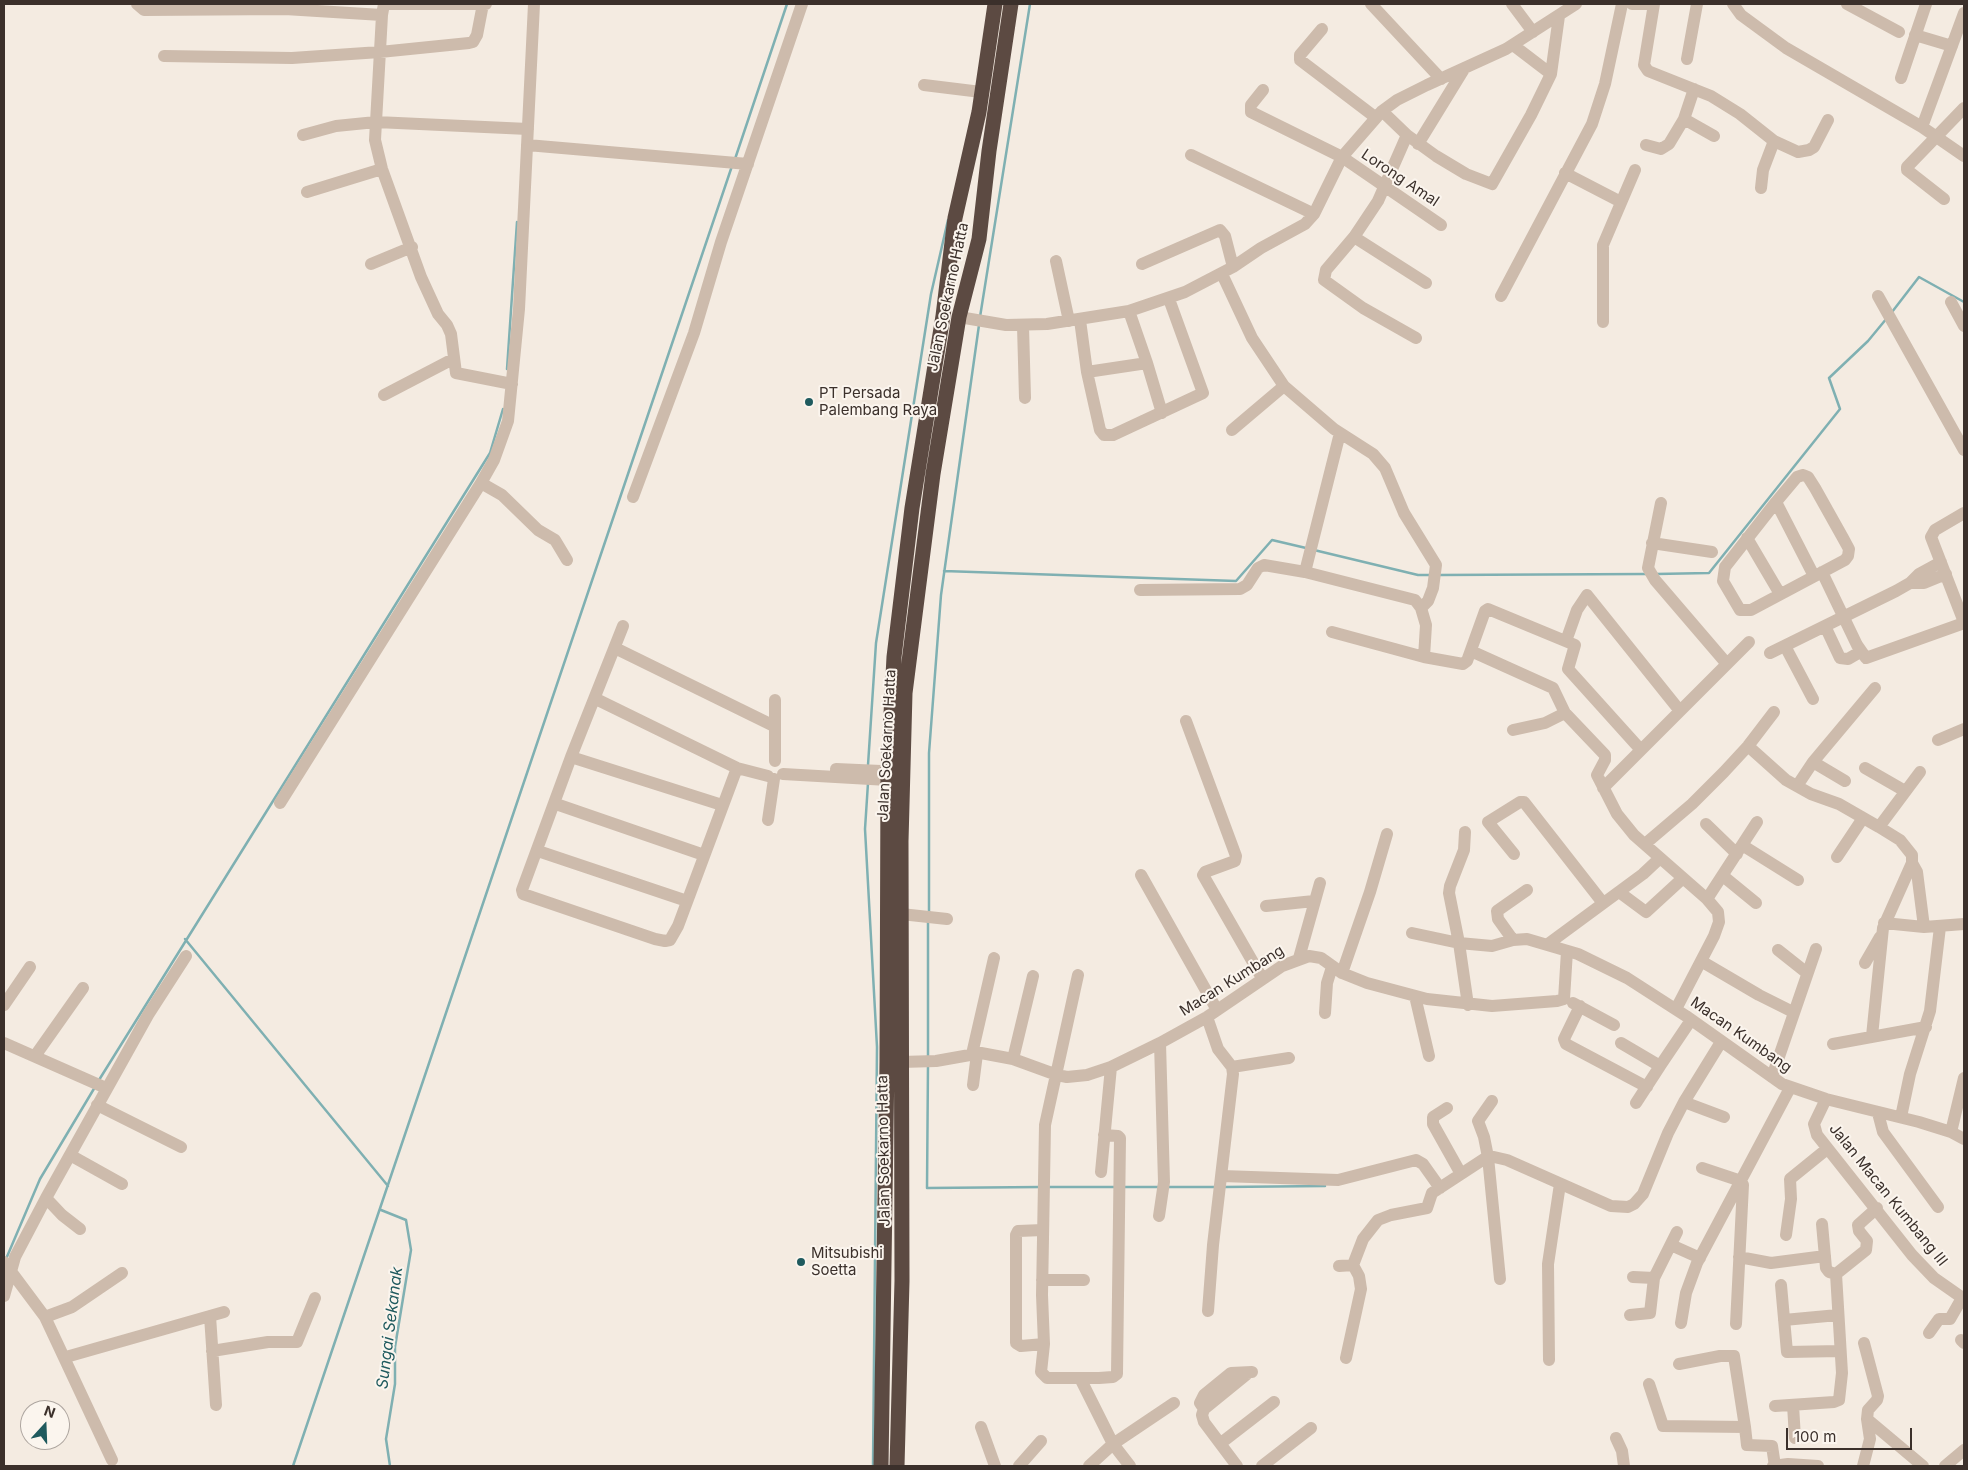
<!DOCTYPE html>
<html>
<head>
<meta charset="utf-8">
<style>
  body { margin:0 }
  #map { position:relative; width:1968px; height:1470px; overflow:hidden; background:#f4ebe1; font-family:Inter,sans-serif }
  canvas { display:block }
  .frame { position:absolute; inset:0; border:5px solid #3b302b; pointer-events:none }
  .north { position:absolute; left:20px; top:1400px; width:50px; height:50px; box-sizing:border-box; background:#fbf5ee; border:1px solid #aea6a0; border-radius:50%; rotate:20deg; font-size:14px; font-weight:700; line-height:20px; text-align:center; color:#3b302b }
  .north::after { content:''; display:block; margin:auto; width:18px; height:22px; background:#1f5a5e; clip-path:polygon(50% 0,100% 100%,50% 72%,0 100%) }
  .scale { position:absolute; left:1786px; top:1428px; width:126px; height:22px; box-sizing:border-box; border:2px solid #3b302b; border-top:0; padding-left:6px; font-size:15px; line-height:18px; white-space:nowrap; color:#3b302b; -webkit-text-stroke:4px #fbf5ee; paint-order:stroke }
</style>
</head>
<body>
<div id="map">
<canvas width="1968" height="1470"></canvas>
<div class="frame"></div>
<div class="north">N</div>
<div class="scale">100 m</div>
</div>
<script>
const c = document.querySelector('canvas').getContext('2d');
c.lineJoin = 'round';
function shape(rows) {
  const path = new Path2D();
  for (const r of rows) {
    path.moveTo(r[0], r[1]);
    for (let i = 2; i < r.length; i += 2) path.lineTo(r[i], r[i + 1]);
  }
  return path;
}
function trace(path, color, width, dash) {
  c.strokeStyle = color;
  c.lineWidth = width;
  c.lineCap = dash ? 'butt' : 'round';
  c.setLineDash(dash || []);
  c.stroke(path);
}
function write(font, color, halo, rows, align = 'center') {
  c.font = font + ' Inter,sans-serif';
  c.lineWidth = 4;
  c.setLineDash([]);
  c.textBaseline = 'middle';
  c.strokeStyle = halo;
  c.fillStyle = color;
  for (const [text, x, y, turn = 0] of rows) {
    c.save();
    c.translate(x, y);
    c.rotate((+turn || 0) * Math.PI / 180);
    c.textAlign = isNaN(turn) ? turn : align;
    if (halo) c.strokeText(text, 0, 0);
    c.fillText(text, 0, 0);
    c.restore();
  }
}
trace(shape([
  [735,159,787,4],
  [1892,312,1919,277,1964,302],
  [980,317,1030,4],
  [507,369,517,222],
  [1314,550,1418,575,1431,575],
  [944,571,1236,581,1272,540,1306,548],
  [1656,574,1709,573,1840,409,1829,378,1868,341,1887,318],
  [1439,575,1646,574],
  [868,765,876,643,931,294,948,220],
  [868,783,865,829,877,1047,873,1466],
  [929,914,929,753,941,595,979,325],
  [185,939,388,1186],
  [928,1056,928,922],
  [928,1064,927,1188,1041,1187],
  [99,1080,490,453,503,409],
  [1049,1187,1116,1187],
  [1124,1187,1158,1187],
  [1169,1187,1216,1187],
  [1224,1187,1325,1186],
  [381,1210,406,1220,411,1250,395,1347,395,1384,386,1439,390,1466],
  [6,1259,40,1179,95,1087],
  [293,1466,732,166]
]), '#7fb0b2', 2.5);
trace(shape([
  [137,4,144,10,285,9,382,15],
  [384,4,382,15,375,140,382,169,421,277,438,314,447,325,451,334,456,373,512,384],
  [385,4,486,4],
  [1371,4,1441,79],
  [1512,4,1533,32],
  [1632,4,1650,4],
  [1654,4,1644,65,1648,71,1711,96,1740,114,1774,141,1798,152,1809,150,1814,147,1828,120],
  [1733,4,1741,15,1786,48,1922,127,1964,156],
  [1847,4,1899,32],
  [1322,29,1300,55,1300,60,1375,117],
  [1915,35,1952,46],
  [1513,45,1551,74],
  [164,56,292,58,380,52,469,43,473,42,477,35,483,4],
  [1687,59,1697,4],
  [1901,78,1926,4],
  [924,85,981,92],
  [1263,90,1251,105,1251,112,1342,157,1441,225],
  [1382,111,1407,135,1436,156,1466,174,1492,184,1531,115,1551,74,1559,16],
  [1684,119,1714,136],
  [1922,127,1964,13],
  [303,135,336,126,376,122,528,129],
  [1407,135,1378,201,1354,237,1326,270,1324,280,1363,308,1416,338],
  [1418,144,1464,69],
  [527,145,748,164],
  [1646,145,1661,149,1669,144,1684,119,1694,89],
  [1191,155,1314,214],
  [1565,173,1621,202],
  [1761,188,1763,170,1774,141],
  [307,192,382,169],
  [1944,199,1907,170,1907,167,1964,108],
  [1354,237,1426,283],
  [1056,261,1069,321],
  [371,264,412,247],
  [1142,264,1220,230,1225,236,1233,267],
  [1222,274,1252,338,1284,386,1334,429,1373,454,1385,468,1404,513,1436,565,1433,588,1428,601,1421,608],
  [1501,296,1592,124,1605,84,1622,4],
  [1878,296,1964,450],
  [1951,302,1964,326],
  [959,317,1006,325,1047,324,1129,311,1185,292,1233,267,1261,248,1305,224,1314,214,1342,157,1382,111,1397,100,1427,85,1506,49,1576,4],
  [1080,320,1087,372,1100,430,1104,435,1113,435,1203,393,1169,299],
  [1603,322,1603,245,1635,170],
  [1023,326,1025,398],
  [1147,363,1162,413],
  [1087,372,1147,363,1129,311],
  [384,395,453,359],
  [1232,430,1284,386],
  [1803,475,1808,477,1815,488,1843,538,1849,549,1848,556,1845,560,1751,610,1740,610,1723,581,1725,567,1776,502,1797,477,1803,475],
  [481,483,502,495,538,530,555,540,567,560],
  [633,497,694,333,721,242,802,4],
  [1776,502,1814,576],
  [1661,503,1648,568,1655,580,1727,664],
  [1964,513,1935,530,1931,537,1964,622],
  [1747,538,1780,594],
  [1652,543,1712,552],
  [1305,572,1340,433],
  [1822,572,1857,645,1866,658,1964,623],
  [1910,583,1924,583,1946,574],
  [1140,590,1240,589,1247,585,1258,568,1264,565,1305,572,1415,600,1421,608,1426,625,1424,657],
  [623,626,571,757,522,890,523,894,655,939,665,941,670,940,678,926,737,768],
  [1825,626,1840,658,1848,659,1860,652],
  [1332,632,1424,657,1463,664,1467,661,1485,611,1488,609,1575,645,1568,669,1641,750],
  [1566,641,1577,610,1587,595,1680,711],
  [1785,646,1813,699],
  [615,648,774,726],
  [1471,651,1553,688,1565,713,1605,755,1605,760,1597,775,1617,814,1634,835,1707,899,1718,912,1719,922,1714,936,1676,1009],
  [1770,653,1896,591,1910,583,1919,574,1941,562],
  [596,699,737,768,768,776],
  [775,700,775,761],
  [1186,721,1236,856,1235,861,1205,872,1203,875,1262,978],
  [1513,730,1545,723,1565,713],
  [1938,740,1964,729],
  [1748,746,1786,780,1811,794,1839,804,1879,827,1900,840,1912,855,1912,863,1883,928,1872,1036],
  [571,757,722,805],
  [1813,762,1845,781],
  [1865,768,1905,791],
  [836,769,881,771],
  [783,774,888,780],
  [1797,786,1813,762,1875,688],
  [1603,788,1749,642],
  [280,803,481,483,494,460,508,421,519,309,534,4],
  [556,804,704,855],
  [768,820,774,779],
  [1706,824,1737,854],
  [1879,827,1920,772],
  [1465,832,1464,850,1450,886,1449,893,1459,943,1468,1005],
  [1645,844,1692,804,1724,772,1748,746,1774,712],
  [1742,845,1798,880],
  [538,851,687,901],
  [1514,854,1488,822,1520,802,1524,802,1603,903],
  [1837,857,1863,818],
  [1912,863,1917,872,1924,927],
  [1141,875,1217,1010],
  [1723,876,1756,903],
  [1619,892,1646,912,1682,879],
  [1707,899,1757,822],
  [1266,906,1314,901],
  [901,914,947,919],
  [1884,923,1924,927,1964,924],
  [1412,933,1459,943,1492,946,1513,940,1527,939,1578,954,1627,978,1686,1016,1782,1084,1826,1099,1919,1122,1951,1132,1964,1139],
  [1513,940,1498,919,1497,911,1527,890],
  [1548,944,1643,874,1659,859],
  [1778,950,1807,973],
  [1299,958,1320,883],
  [1701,961,1759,995,1793,1012],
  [1865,963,1880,937],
  [1342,973,1370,892,1387,834],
  [1078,975,1045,1125,1042,1295,1044,1344,1041,1372,1047,1378,1099,1378,1113,1377,1117,1374,1120,1138,1118,1136,1104,1135],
  [1415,996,1429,1056],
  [1573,1003,1614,1025],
  [4,1005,30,967],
  [1580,1006,1564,1039,1566,1044,1647,1087],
  [1325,1013,1327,983,1332,967],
  [1207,1017,1218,1049,1232,1067,1233,1074,1213,1245,1208,1311],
  [4,1043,106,1088],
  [1621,1043,1660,1066,1691,1020],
  [1833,1044,1926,1027],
  [972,1054,994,958],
  [35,1056,83,988],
  [1013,1059,1033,976],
  [901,1062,936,1061,981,1053,1013,1059,1057,1075,1067,1077,1087,1075,1111,1067,1160,1043,1207,1017,1282,966,1309,956,1321,958,1342,973,1367,983,1427,999,1492,1006,1557,1001,1564,999,1567,951],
  [1232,1067,1289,1058],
  [1772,1077,1816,949],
  [973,1085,977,1054],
  [1826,1099,1814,1124,1817,1135,1912,1255,1934,1278,1964,1299],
  [1492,1101,1478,1121,1484,1137,1488,1157,1500,1279],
  [1684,1102,1724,1117],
  [1636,1103,1660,1066],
  [97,1105,181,1147],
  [1447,1108,1433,1117,1433,1124,1461,1174],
  [1878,1113,1883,1132,1938,1207],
  [1901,1117,1910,1074,1930,1011,1940,927],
  [1951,1132,1964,1078],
  [70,1155,122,1184],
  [1702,1168,1741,1181,1743,1185,1736,1324],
  [1101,1172,1111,1067],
  [1222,1176,1338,1180,1416,1160,1423,1164,1440,1188],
  [46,1198,62,1215,80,1229],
  [1159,1216,1164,1182,1160,1043],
  [1822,1224,1826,1268,1829,1272,1836,1274],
  [1043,1230,1018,1231,1016,1235,1016,1343,1021,1346,1044,1344],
  [1786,1235,1791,1199,1790,1179,1827,1149],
  [1671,1245,1700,1258],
  [1739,1257,1771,1263,1825,1256],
  [4,1262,45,1317,112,1460],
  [1339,1266,1353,1265],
  [1836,1274,1866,1250,1867,1241,1859,1231,1858,1225,1877,1208],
  [1633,1277,1654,1278],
  [1042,1280,1084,1280],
  [1781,1285,1787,1352,1840,1351],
  [4,1296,15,1257,46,1198,148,1015,186,956],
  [1630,1315,1650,1313,1654,1278,1677,1232],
  [210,1316,216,1405],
  [45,1317,72,1307,122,1273],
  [1784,1320,1838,1315],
  [1681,1323,1686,1293,1697,1263,1790,1088],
  [1929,1333,1939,1319,1950,1319,1962,1298],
  [1961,1340,1964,1343],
  [1864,1343,1878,1396,1877,1400,1868,1410,1867,1419],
  [212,1351,268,1342,297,1342,315,1298],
  [66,1357,224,1312],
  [1346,1358,1361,1289,1359,1276,1353,1265,1363,1239,1378,1220,1391,1215,1427,1208,1432,1193,1484,1159,1494,1157,1507,1160,1611,1206,1628,1207,1634,1204,1643,1194,1668,1133,1684,1102,1721,1042],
  [1549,1360,1548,1264,1560,1184],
  [1679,1364,1720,1356,1734,1356,1745,1427],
  [1080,1378,1113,1444,1130,1466],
  [1649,1384,1663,1426,1745,1427,1747,1445,1772,1446,1775,1466],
  [1793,1405,1795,1438],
  [1775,1406,1834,1402,1839,1400,1842,1373,1836,1274],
  [1204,1409,1200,1403,1204,1395,1231,1373,1252,1372],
  [981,1427,995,1466],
  [1616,1438,1622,1451,1624,1466],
  [1221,1443,1274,1402],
  [1019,1466,1041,1441],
  [1089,1466,1113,1444,1174,1403],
  [1237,1466,1204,1422,1202,1415,1204,1409,1247,1374],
  [1262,1466,1311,1428],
  [1773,1466,1788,1464,1818,1466],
  [1863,1466,1870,1439,1867,1419,1923,1466],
  [1945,1466,1964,1450]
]), '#cdbbac', 12);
trace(shape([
  [881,1466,887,1062,888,771,894,657,912,508,943,316,955,218,979,112,995,4],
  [897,1466,902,1281,901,841,905,693,933,474,959,317,979,239,989,151,1011,4]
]), '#5c4a42', 15);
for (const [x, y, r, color] of [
  [809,402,5,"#1f5a5e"],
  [801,1262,5,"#1f5a5e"]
]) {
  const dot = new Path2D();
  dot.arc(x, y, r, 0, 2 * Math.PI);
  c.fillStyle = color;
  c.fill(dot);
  trace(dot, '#fbf5ee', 2);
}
write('15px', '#3b302b', '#fbf5ee', [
  ["Lorong Amal",1400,178,34],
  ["Jalan Soekarno Hatta",948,297,-78],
  ["Jalan Soekarno Hatta",887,745,-87],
  ["Macan Kumbang",1232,981,-32],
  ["Macan Kumbang",1741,1035,35],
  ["Jalan Soekarno Hatta",884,1151,-91],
  ["Jalan Macan Kumbang III",1888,1195,51]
]);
write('15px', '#3b302b', '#fbf5ee', [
  ["PT Persada",819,393],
  ["Palembang Raya",819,410],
  ["Mitsubishi",811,1253],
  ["Soetta",811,1270]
], 'left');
write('italic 16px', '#1f5a5e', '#fbf5ee', [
  ["Sungai Sekanak",390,1328,-83]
]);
</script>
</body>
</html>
